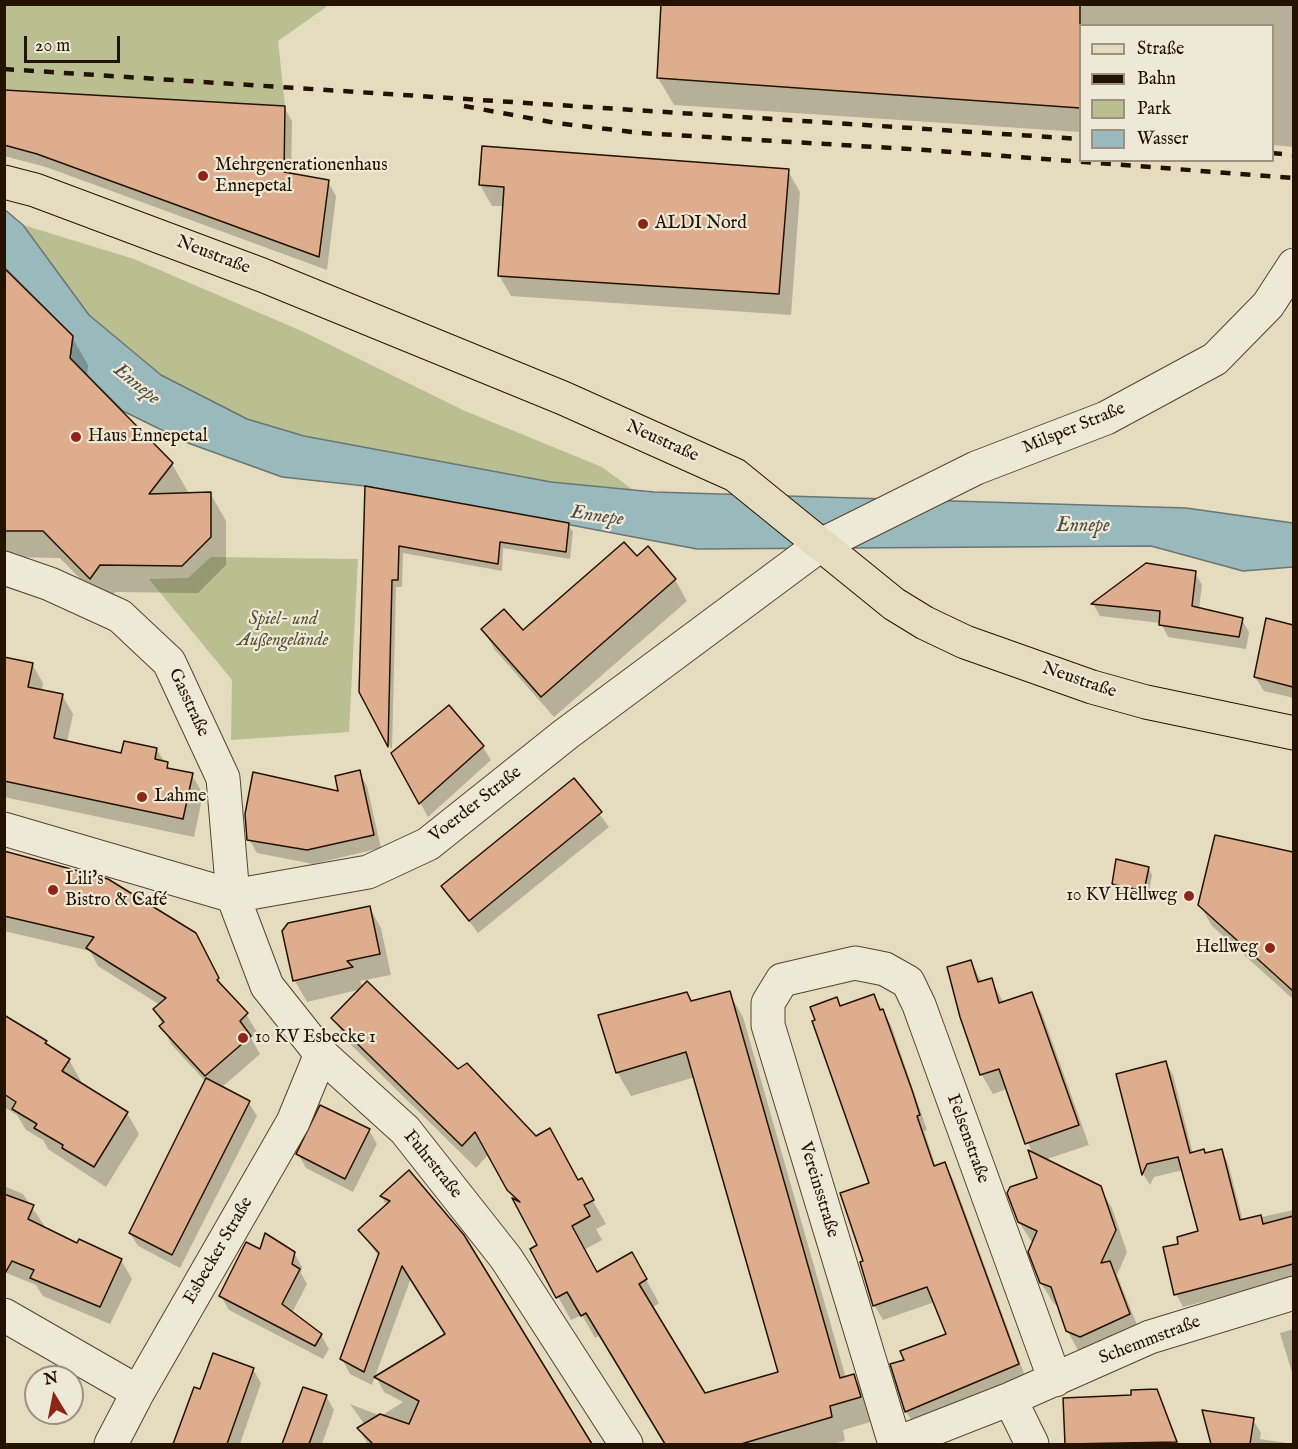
<!DOCTYPE html>
<html>
<head>
<meta charset="utf-8">
<style>
  body { margin:0 }
  #map { position:relative; width:1298px; height:1449px; overflow:hidden; background:#e5dcc0; font-family:"IM FELL English",serif }
  canvas { display:block }
  .frame { position:absolute; inset:0; border:6px solid #241200; pointer-events:none }
  .legend { position:absolute; left:1079px; top:24px; width:195px; height:138px; box-sizing:border-box; background:#eee8d6; border:2px solid #9d9280; margin:0; padding:8px 10px; list-style:none; font-size:18px; color:#241200 }
  .legend li { display:flex; align-items:center; gap:12px; height:30px }
  .legend b { width:30px; border:2px solid #9d9280 }
  .north { position:absolute; left:24px; top:1365px; width:60px; height:60px; box-sizing:border-box; background:#eee8d6; border:2px solid #9d9280; border-radius:50%; rotate:350deg; font-size:16px; font-weight:700; line-height:24px; text-align:center; color:#241200 }
  .north::after { content:''; display:block; margin:auto; width:21px; height:27px; background:#8f2418; clip-path:polygon(50% 0,100% 100%,50% 72%,0 100%) }
  .scale { position:absolute; left:24px; top:36px; width:96px; height:27px; box-sizing:border-box; border:3px solid #241200; border-top:0; padding-left:8px; font-size:18px; line-height:21px; white-space:nowrap; color:#241200; -webkit-text-stroke:4px #eee8d6; paint-order:stroke }
</style>
</head>
<body>
<div id="map">
<canvas width="1298" height="1449"></canvas>
<div class="frame"></div>
<ul class="legend">
<li><b style="height:8px;background:#e5dcc0"></b>Straße</li>
<li><b style="height:8px;background:#241200"></b>Bahn</li>
<li><b style="height:16px;background:#b9bf90"></b>Park</li>
<li><b style="height:16px;background:#99b9bc"></b>Wasser</li>
</ul>
<div class="north">N</div>
<div class="scale">20 m</div>
</div>
<script>
const c = document.querySelector('canvas').getContext('2d');
c.lineJoin = 'round';
function fillPath(path, color) {
  c.fillStyle = color;
  c.fill(path, 'evenodd');
}
function shape(rows) {
  const path = new Path2D();
  for (const r of rows) {
    path.moveTo(r[0], r[1]);
    for (let i = 2; i < r.length; i += 2) path.lineTo(r[i], r[i + 1]);
  }
  return path;
}
function trace(path, color, width, dash) {
  c.strokeStyle = color;
  c.lineWidth = width;
  c.lineCap = dash ? 'butt' : 'round';
  c.setLineDash(dash || []);
  c.stroke(path);
}
function write(font, color, halo, rows, align = 'center') {
  c.font = font + ' "IM FELL English",serif';
  c.lineWidth = 4.5;
  c.setLineDash([]);
  c.textBaseline = 'middle';
  c.strokeStyle = halo;
  c.fillStyle = color;
  for (const [text, x, y, turn = 0] of rows) {
    c.save();
    c.translate(x, y);
    c.rotate((+turn || 0) * Math.PI / 180);
    c.textAlign = isNaN(turn) ? turn : align;
    if (halo) c.strokeText(text, 0, 0);
    c.fillText(text, 0, 0);
    c.restore();
  }
}
fillPath(shape([
  [4,5,329,5,278,41,285,106,5,90],
  [23,225,134,259,304,332,465,411,602,467,633,490,551,482,304,436,247,419,161,375,89,315],
  [211,557,358,559,349,732,231,740,232,680,149,579,188,578]
]), '#b9bf90');
const water = shape([
  [4,209,23,225,89,315,161,375,247,419,304,436,551,482,654,492,1186,508,1293,523,1293,567,1243,571,1151,546,697,549,365,486,282,477,188,443,123,411,70,358,73,336,5,268,4,209]
]);
fillPath(water, '#99b9bc');
trace(water, '#6a7671', 1.5);
fillPath(shape([
  [663,4,1294,4,1294,147,1272,145,1272,26,1080,26,1080,132,674,105,658,78],
  [4,91,284,107,292,121,291,175,328,182,336,196,327,270,46,167,4,156],
  [788,171,800,192,791,315,511,296,499,275,504,206,492,206,480,185],
  [4,270,72,337,88,365,87,376,172,464,188,492,186,494,210,493,226,521,226,565,198,593,115,592,106,605,60,558,4,557],
  [367,488,568,524,573,532,570,559,503,548,502,571,403,553,402,587,396,587,392,750,360,692],
  [648,548,675,580,687,601,554,717,495,650,483,629,523,632],
  [1146,564,1195,573,1202,585,1199,609,1242,620,1249,632,1246,649,1168,637,1161,623,1100,616,1093,604],
  [1267,620,1294,627,1294,698,1264,691,1255,677],
  [32,664,43,683,42,691,62,695,73,714,67,742,123,754,156,749,171,770,192,775,203,794,194,837,4,797,4,675],
  [483,747,491,760,428,817,393,753],
  [359,772,367,786,381,848,313,864,257,853,249,839,340,793],
  [574,780,609,827,478,933,443,887],
  [1216,837,1294,853,1294,1000,1212,926,1200,905],
  [4,854,205,953,225,991,246,1014,257,1032,251,1038,260,1054,221,1088,249,1103,257,1116,180,1268,138,1246,130,1233,206,1082,171,1044,155,1009,160,1005,98,966,90,951,4,931],
  [1149,869,1152,875,1148,897,1117,890,1113,884],
  [369,907,381,928,391,975,360,981,363,987,578,1182,581,1180,606,1224,596,1229,602,1240,584,1250,597,1273,632,1254,659,1303,652,1308,704,1395,780,1373,695,1077,631,1096,617,1072,691,1002,729,993,743,1017,846,1378,854,1376,867,1399,874,1421,843,1430,845,1441,832,1444,666,1444,601,1335,595,1338,582,1315,571,1320,532,1250,540,1246,489,1154,476,1168,347,1041,333,1018,362,989,307,1002,295,981,284,932],
  [971,961,982,983,991,980,1004,1003,1031,994,1042,1013,1089,1145,1044,1160,1099,1187,1112,1208,1127,1252,1117,1275,1141,1335,1079,1352,1067,1330,1059,1306,1054,1304,1041,1283,1033,1244,1019,1222,1039,1179,1033,1155,1007,1089,993,1094,982,1075,961,1017],
  [874,996,891,1025,927,1130,924,1131,936,1167,945,1164,953,1179,1026,1379,915,1426,906,1411,906,1361,948,1335,935,1302,883,1320,874,1305,864,1261,871,1184,837,999,841,1007],
  [4,1016,46,1042,49,1047,69,1060,81,1081,79,1083,127,1113,139,1134,106,1187,48,1149,43,1140,26,1130,17,1115,4,1107],
  [1166,1063,1173,1075,1193,1154,1205,1155,1221,1151,1228,1163,1243,1221,1294,1210,1294,1278,1183,1307,1176,1294,1180,1245,1200,1232,1183,1170,1154,1177,1150,1185,1143,1174,1118,1075],
  [369,1130,377,1144,353,1192,306,1168,298,1154],
  [4,1186,23,1194,44,1225,42,1228,77,1245,121,1260,132,1279,110,1324,43,1296,36,1285,4,1272],
  [382,1197,463,1236,589,1444,367,1443,359,1429,365,1425,350,1404,381,1416,403,1402,384,1392,376,1377,446,1335,411,1278,372,1385,350,1374,342,1359,379,1257,360,1230,387,1206],
  [261,1251,294,1253,302,1267,301,1273,307,1284,292,1313,321,1335,329,1349,323,1359,229,1310,221,1296],
  [1294,1329,1294,1379,1280,1333],
  [253,1369,261,1383,240,1444,175,1444,195,1389,201,1391],
  [304,1388,326,1396,334,1410,322,1444,284,1444],
  [1157,1390,1179,1444,1067,1444,1065,1400,1133,1396],
  [1204,1412,1253,1420,1261,1433,1260,1439,1293,1444,1212,1444]
]), '#0003');
const building = shape([
  [661,4,1080,4,1080,108,657,78,661,4],
  [4,90,285,106,284,172,329,180,319,257,37,154,4,145,4,90],
  [482,146,789,169,779,294,498,276,504,187,479,185,482,146],
  [4,268,73,336,70,358,173,463,149,494,211,492,211,537,182,566,100,565,90,579,43,531,4,531,4,268],
  [365,486,569,523,566,552,500,542,498,564,399,546,398,580,392,580,388,747,359,692,365,486],
  [624,542,637,556,648,546,676,579,541,697,481,629,504,609,523,630,624,542],
  [1146,563,1196,571,1192,606,1243,618,1239,637,1159,625,1160,611,1091,604,1146,563],
  [1266,618,1293,625,1293,687,1254,677,1266,618],
  [4,657,33,663,28,687,63,694,54,738,121,753,124,741,157,748,155,759,168,762,167,768,193,773,183,819,4,781,4,657],
  [449,705,484,746,419,804,391,753,449,705],
  [360,770,374,835,307,850,247,840,245,814,253,772,338,791,335,776,360,770],
  [574,778,602,812,469,921,441,886,574,778],
  [1215,835,1293,852,1293,991,1198,905,1215,835],
  [4,851,108,879,196,933,219,978,217,980,248,1013,240,1021,251,1036,205,1076,159,1026,164,1022,153,1009,166,998,86,948,94,937,4,916,4,851],
  [1116,859,1149,867,1144,891,1112,884,1116,859],
  [370,906,380,954,347,961,353,967,293,981,282,931,288,923,370,906],
  [971,960,978,982,992,978,999,1003,1032,992,1079,1125,1025,1144,999,1069,980,1075,960,1017,947,967,971,960],
  [367,981,458,1069,467,1063,536,1136,550,1128,578,1180,582,1178,594,1200,584,1205,590,1216,572,1226,597,1272,632,1252,647,1279,639,1284,705,1393,778,1372,686,1052,616,1073,598,1015,687,992,691,1001,730,991,840,1378,854,1374,861,1397,830,1406,832,1417,741,1444,665,1444,586,1313,581,1316,567,1292,556,1298,530,1249,537,1245,512,1198,520,1202,507,1190,475,1132,462,1146,331,1018,367,981],
  [874,994,880,1010,883,1009,912,1090,920,1115,917,1116,934,1166,945,1162,1019,1364,905,1412,890,1364,904,1360,900,1351,946,1334,927,1287,873,1306,860,1262,863,1261,840,1193,869,1183,812,1021,815,1020,810,1007,837,997,840,1006,874,994],
  [4,1015,47,1041,45,1043,70,1059,62,1071,128,1112,94,1167,62,1148,63,1145,34,1128,37,1124,12,1109,16,1102,4,1094,4,1015],
  [1166,1061,1190,1153,1204,1149,1205,1153,1222,1149,1240,1220,1261,1215,1263,1224,1293,1216,1293,1264,1174,1295,1163,1247,1178,1244,1177,1237,1198,1231,1178,1157,1147,1164,1142,1175,1116,1074,1166,1061],
  [206,1078,250,1101,172,1255,129,1233,206,1078],
  [320,1105,370,1129,345,1179,296,1154,320,1105],
  [1028,1150,1101,1186,1116,1230,1101,1263,1110,1261,1130,1314,1080,1337,1066,1331,1051,1287,1040,1283,1028,1252,1037,1231,1018,1222,1007,1193,1010,1187,1037,1178,1028,1150],
  [409,1170,464,1235,592,1444,373,1444,357,1428,380,1414,409,1424,419,1401,374,1377,445,1334,402,1266,364,1372,340,1359,379,1253,358,1230,390,1201,380,1196,409,1170],
  [4,1194,34,1205,28,1219,77,1243,79,1239,122,1259,100,1307,30,1278,34,1270,12,1261,4,1275,4,1194],
  [265,1233,295,1252,292,1264,300,1269,282,1304,322,1334,315,1346,219,1296,246,1242,260,1249,265,1233],
  [213,1353,254,1368,227,1444,173,1444,194,1387,200,1389,213,1353],
  [303,1387,327,1395,309,1444,282,1444,303,1387],
  [1157,1389,1177,1442,1065,1444,1063,1398,1131,1395,1131,1390,1157,1389],
  [1202,1410,1254,1418,1250,1444,1211,1444,1202,1410]
]);
fillPath(building, '#ddad8e');
trace(building, '#241200', 1.5);
const minor = shape([
  [4,568,50,584,120,616,169,662,223,778,233,896,267,986,321,1054,405,1130,506,1258,626,1444],
  [4,829,233,896,368,872,428,844,566,734,819,546,976,468,1106,418,1215,359,1268,305,1294,265],
  [4,1315,138,1392],
  [1010,1399,1032,1444],
  [111,1444,138,1392,293,1122,321,1054],
  [895,1444,768,1025,768,1003,782,980,855,963,885,969,908,982,919,1005,1055,1380],
  [895,1444,1010,1399,1150,1337,1294,1293]
]);
const major = shape([
  [4,182,35,190,262,275,563,398,735,475,894,604,925,623,965,642,1092,687,1146,702,1294,733]
]);
trace(minor, '#544430', 35);
trace(major, '#241200', 35);
trace(minor, '#eee8d6', 33);
trace(major, '#e5dcc0', 33);
trace(shape([
  [4,69,1080,139],
  [464,106,556,123,641,133,926,150,1294,178],
  [1272,153,1294,155]
]), '#241200', 4.5, [10, 10]);
for (const [x, y, r, color] of [
  [203,176,6,"#8f2418"],
  [643,224,6,"#8f2418"],
  [76,437,6,"#8f2418"],
  [142,797,6,"#8f2418"],
  [53,890,6,"#8f2418"],
  [1189,896,6,"#8f2418"],
  [1270,948,6,"#8f2418"],
  [243,1038,6,"#8f2418"]
]) {
  const dot = new Path2D();
  dot.arc(x, y, r, 0, 2 * Math.PI);
  c.fillStyle = color;
  c.fill(dot);
  trace(dot, '#eee8d6', 2);
}
write('18px', '#241200', '#eee8d6', [
  ["Mehrgenerationenhaus",215,166],
  ["Ennepetal",215,187],
  ["ALDI Nord",655,224],
  ["Haus Ennepetal",88,437],
  ["Lahme",154,797],
  ["Lili's",65,880],
  ["Bistro & Café",65,901],
  ["10 KV Hellweg",1177,896,"right"],
  ["Hellweg",1258,948,"right"],
  ["10 KV Esbecke 1",255,1038]
], 'left');
write('18px', '#241200', '#eee8d6', [
  ["Neustraße",213,256,21],
  ["Milsper Straße",1074,429,-22],
  ["Neustraße",662,442,24],
  ["Neustraße",1079,681,19],
  ["Gasstraße",188,703,65],
  ["Voerder Straße",476,805,-38],
  ["Felsenstraße",967,1139,70],
  ["Fuhrstraße",432,1165,51],
  ["Vereinsstraße",818,1190,73],
  ["Esbecker Straße",219,1251,-60],
  ["Schemmstraße",1150,1341,-21]
]);
write('italic 18px', '#584f32', '#eee8d6', [
  ["Spiel- und",283,620],
  ["Außengelände",283,641]
]);
write('italic 20px', '#4d4c42', '#eee8d6', [
  ["Ennepe",136,385,39],
  ["Ennepe",597,517,8],
  ["Ennepe",1083,527]
]);
</script>
</body>
</html>
